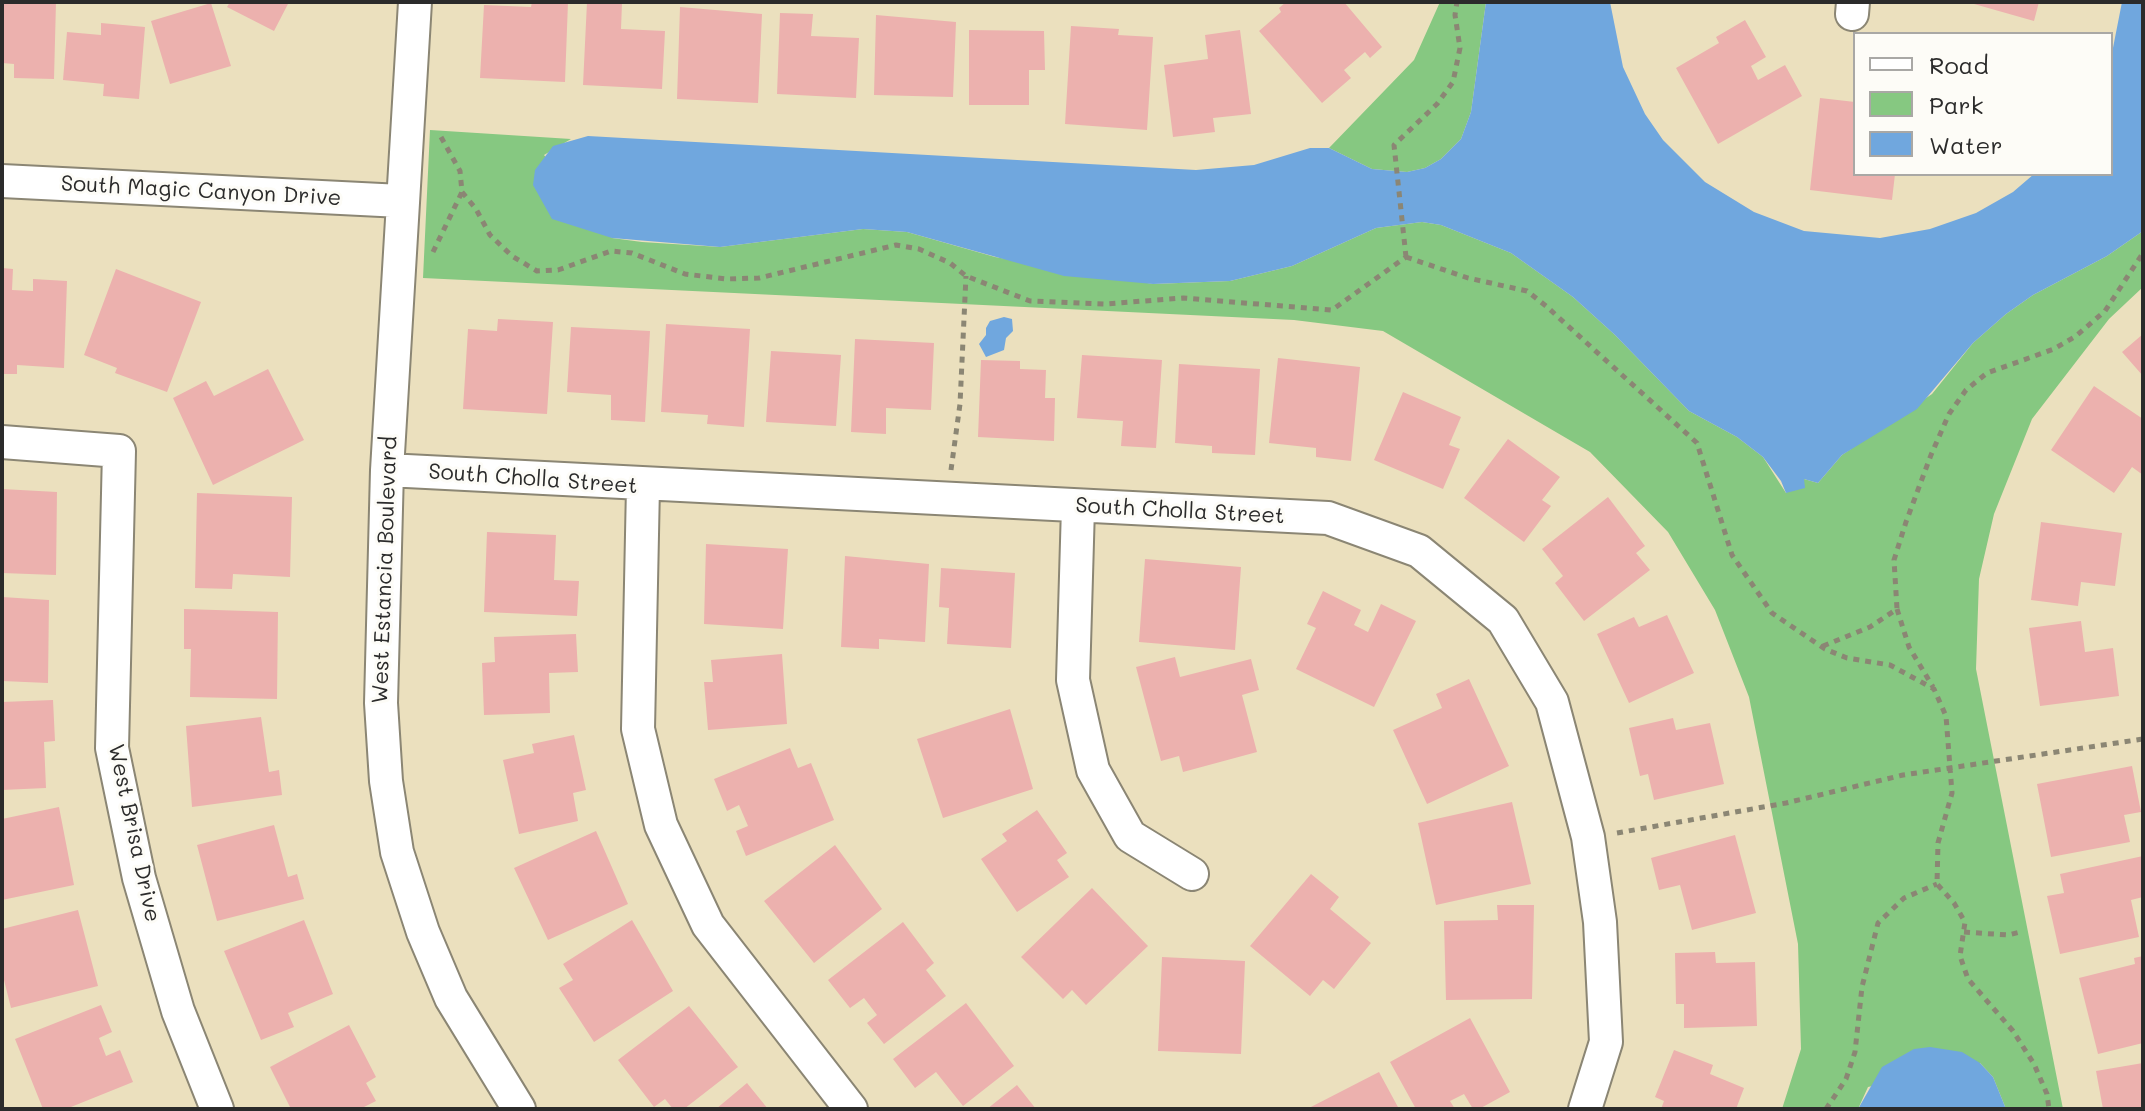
<!DOCTYPE html>
<html>
<head>
<meta charset="utf-8">
<style>
  body { margin:0 }
  #map { position:relative; width:2145px; height:1111px; overflow:hidden; background:#ebe0be; font-family:Mali,sans-serif }
  canvas { display:block }
  .frame { position:absolute; inset:0; border:4px solid #2b2b2b; pointer-events:none }
  .legend { position:absolute; left:1853px; top:32px; width:260px; height:144px; box-sizing:border-box; background:#fdfcf7; border:2px solid #a9a8a5; margin:0; padding:10px 14px; list-style:none; font-size:24px; color:#2b2b2b }
  .legend li { display:flex; align-items:center; gap:16px; height:40px }
  .legend b { width:40px; border:2px solid #a9a8a5 }
</style>
</head>
<body>
<div id="map">
<canvas width="2145" height="1111"></canvas>
<div class="frame"></div>
<ul class="legend">
<li><b style="height:10px;background:#fff"></b>Road</li>
<li><b style="height:22px;background:#86c881"></b>Park</li>
<li><b style="height:22px;background:#70a7de"></b>Water</li>
</ul>
</div>
<script>
const c = document.querySelector('canvas').getContext('2d');
c.lineJoin = 'round';
function fillPath(path, color) {
  c.fillStyle = color;
  c.fill(path, 'evenodd');
}
function shape(rows) {
  const path = new Path2D();
  for (const r of rows) {
    path.moveTo(r[0], r[1]);
    for (let i = 2; i < r.length; i += 2) path.lineTo(r[i], r[i + 1]);
  }
  return path;
}
function trace(path, color, width, dash) {
  c.strokeStyle = color;
  c.lineWidth = width;
  c.lineCap = dash ? 'butt' : 'round';
  c.setLineDash(dash || []);
  c.stroke(path);
}
function write(font, color, halo, rows, align = 'center') {
  c.font = font + ' Mali,sans-serif';
  c.lineWidth = 6;
  c.setLineDash([]);
  c.textBaseline = 'middle';
  c.strokeStyle = halo;
  c.fillStyle = color;
  for (const [text, x, y, turn = 0] of rows) {
    c.save();
    c.translate(x, y);
    c.rotate((+turn || 0) * Math.PI / 180);
    c.textAlign = isNaN(turn) ? turn : align;
    if (halo) c.strokeText(text, 0, 0);
    c.fillText(text, 0, 0);
    c.restore();
  }
}
fillPath(shape([
  [1440,2,1486,2,1471,112,1461,139,1441,159,1425,168,1407,172,1372,169,1329,148,1414,60],
  [430,130,571,139,544,155,612,238,642,242,720,247,863,229,907,232,995,257,1153,284,1230,281,1292,266,1376,228,1422,222,1441,225,1511,253,1573,297,1615,335,1689,411,1737,437,1763,457,1786,493,1804,479,1818,483,1842,455,1932,394,1973,343,2006,314,2033,295,2107,256,2143,231,2143,287,2109,319,2032,419,1994,514,1979,579,1976,669,2063,1109,2006,1109,1993,1077,1980,1063,1868,1087,1858,1109,1782,1109,1801,1049,1798,944,1749,697,1715,610,1668,532,1590,452,1383,331,1294,320,423,278]
]), '#86c881');
fillPath(shape([
  [1486,2,1610,2,1623,67,1645,114,1663,140,1705,182,1754,212,1804,231,1880,238,1930,229,1976,213,2013,192,2034,174,2111,174,2111,58,2122,2,2143,2,2143,231,2107,256,2033,295,2006,314,1973,343,1917,409,1842,455,1818,483,1804,479,1805,488,1786,493,1781,481,1763,457,1737,437,1689,411,1615,335,1573,297,1511,253,1441,225,1422,222,1376,228,1292,266,1230,281,1153,284,1064,276,907,232,863,229,720,247,612,238,552,219,533,185,535,170,553,146,588,136,1196,170,1254,165,1310,148,1329,148,1372,169,1407,172,1425,168,1441,159,1461,139,1471,112],
  [1004,317,1012,319,1013,331,1006,338,1004,350,986,357,979,344,986,335,986,328,990,321],
  [1930,1047,1962,1052,1980,1063,1993,1077,2006,1109,1858,1109,1882,1067,1914,1049]
]), '#70a7de');
fillPath(shape([
  [2,2,56,2,54,79,14,78,14,64,2,63],
  [230,2,289,2,274,31,227,7],
  [532,2,568,2,565,82,480,78,484,5,531,7],
  [587,2,622,3,621,29,665,31,662,89,583,85],
  [1286,2,1344,2,1382,47,1370,58,1365,52,1344,70,1351,78,1322,103,1259,31,1281,12,1279,8],
  [1967,2,2039,2,2034,21],
  [211,3,231,66,170,84,151,21],
  [680,7,762,14,758,103,677,99],
  [780,13,813,14,811,36,859,38,856,98,777,94],
  [876,15,956,22,953,97,874,95],
  [1745,20,1766,57,1751,66,1758,80,1785,65,1802,96,1718,144,1676,68,1719,43,1716,37],
  [101,23,145,27,139,99,103,96,104,84,63,80,67,32,101,35],
  [1071,26,1119,29,1118,35,1153,37,1147,130,1065,124],
  [969,30,1044,31,1045,70,1029,70,1029,105,969,105],
  [1240,30,1251,114,1213,118,1215,132,1173,137,1164,65,1208,59,1205,35],
  [1820,98,1855,102,1855,174,1895,174,1892,200,1810,190],
  [2,268,13,269,12,290,33,291,33,279,67,281,64,368,17,365,17,374,2,374],
  [116,269,201,302,167,392,115,373,117,368,84,355],
  [498,319,553,322,547,414,463,409,468,329,497,331],
  [666,324,750,329,744,427,707,424,708,415,661,412],
  [571,327,650,331,645,422,611,420,611,395,567,392],
  [2143,334,2143,376,2122,352],
  [855,339,934,343,931,410,886,408,886,434,851,432],
  [771,351,841,355,836,426,766,422],
  [1082,355,1162,360,1156,448,1121,446,1123,421,1077,418],
  [1278,358,1360,367,1351,461,1316,457,1316,448,1269,443],
  [981,360,1020,361,1020,369,1046,370,1045,398,1055,398,1054,441,978,437],
  [1179,364,1260,369,1255,455,1212,453,1212,446,1175,443],
  [268,369,304,440,213,485,173,398,206,381,214,396],
  [2094,386,2143,419,2143,475,2132,467,2114,493,2051,450],
  [1403,392,1461,417,1449,445,1460,449,1443,489,1374,460],
  [1508,439,1560,477,1542,500,1551,506,1524,542,1464,498],
  [2,489,57,492,56,575,2,573],
  [197,493,292,497,290,577,233,574,232,589,195,588],
  [1608,497,1645,546,1636,553,1650,570,1584,621,1555,583,1563,576,1542,549],
  [2041,522,2122,533,2115,586,2081,582,2078,606,2031,600],
  [487,532,556,535,554,580,579,581,577,616,484,612],
  [706,544,788,549,783,629,704,624],
  [845,556,929,564,925,642,879,639,879,649,841,647],
  [1145,559,1241,567,1235,650,1139,642],
  [941,568,1015,573,1011,648,947,644,949,608,939,607],
  [1323,591,1361,610,1354,625,1368,632,1381,604,1416,621,1374,707,1296,669,1316,628,1307,624],
  [2,597,49,600,48,683,2,681],
  [184,609,278,612,277,699,190,697,191,649,184,649],
  [1667,615,1694,673,1629,703,1597,634,1634,617,1639,627],
  [2081,621,2085,652,2113,648,2119,696,2040,706,2029,628],
  [576,634,578,672,549,673,550,713,484,715,482,663,495,662,494,637],
  [782,654,787,724,708,730,704,682,713,682,711,660],
  [1175,657,1180,677,1251,659,1259,690,1242,695,1257,752,1183,772,1179,756,1161,761,1136,667],
  [1469,679,1509,766,1427,804,1393,730,1442,708,1436,694],
  [53,700,55,741,44,742,46,788,2,790,2,702],
  [1010,709,1033,789,943,818,917,739],
  [261,717,269,772,279,770,282,795,192,807,186,726],
  [1673,718,1676,730,1710,723,1724,784,1654,800,1648,774,1640,776,1629,728],
  [574,735,586,790,573,793,578,821,519,834,503,760,534,753,532,744],
  [790,748,798,768,811,763,834,820,746,856,736,831,748,826,739,805,727,811,714,779],
  [2132,766,2141,812,2124,815,2130,842,2051,857,2037,784],
  [1512,802,1531,884,1436,905,1418,823],
  [59,807,74,885,2,900,2,819],
  [1037,810,1067,853,1057,860,1069,877,1017,912,981,859,1007,841,1002,834],
  [274,825,288,877,297,874,304,899,217,921,197,845],
  [596,831,628,904,548,940,514,868],
  [1735,835,1756,913,1692,930,1680,885,1659,890,1651,858],
  [835,845,882,909,814,963,764,901],
  [2143,856,2143,897,2131,900,2139,937,2060,954,2047,896,2064,893,2060,874],
  [1311,874,1339,897,1330,909,1371,943,1334,989,1323,980,1310,996,1250,946],
  [1092,888,1148,946,1086,1005,1072,990,1063,999,1021,957],
  [1497,905,1534,905,1532,999,1446,1000,1444,921,1498,920],
  [78,910,98,986,11,1008,2,972,2,929],
  [304,920,333,994,288,1013,294,1027,261,1040,224,951],
  [632,920,673,991,594,1042,559,988,573,980,563,964],
  [903,922,934,963,926,970,946,996,884,1044,867,1023,877,1015,864,998,850,1008,828,980],
  [1715,952,1716,963,1755,962,1757,1026,1684,1028,1684,1004,1676,1004,1675,953],
  [2143,956,2143,1043,2098,1054,2079,978,2135,964,2134,958],
  [1162,957,1245,961,1241,1054,1158,1051],
  [966,1003,1014,1066,963,1106,936,1072,915,1088,893,1059],
  [101,1005,112,1032,99,1038,106,1056,120,1050,133,1082,66,1109,43,1109,15,1039],
  [689,1006,738,1067,684,1109,673,1109,665,1099,654,1107,618,1060],
  [1470,1018,1510,1092,1479,1109,1473,1109,1464,1094,1450,1101,1455,1109,1416,1109,1390,1062],
  [349,1025,376,1077,366,1083,376,1101,360,1109,291,1109,270,1067],
  [1674,1050,1713,1065,1710,1074,1744,1088,1736,1109,1661,1109,1664,1101,1655,1097],
  [2143,1063,2143,1109,2103,1109,2096,1071],
  [1379,1072,1399,1109,1307,1109],
  [747,1083,768,1109,716,1109],
  [1017,1085,1036,1109,987,1109]
]), '#ecb1ae');
const minor = shape([
  [415,2,387,470,381,703,386,781,397,852,423,932,451,998,519,1109],
  [1852,14,1853,2],
  [2,181,401,201],
  [2,442,119,451,112,748,139,878,178,1011,217,1109],
  [387,470,1328,518,1419,551,1503,620,1552,702,1588,837,1600,922,1606,1042,1585,1109],
  [643,486,638,729,661,825,708,925,851,1109],
  [1078,507,1073,680,1093,770,1130,836,1192,874]
]);
trace(minor, '#8b8674', 36);
trace(shape([
  [441,137,460,171,462,192,476,209,490,235,512,256,537,271,558,270,611,251,632,253,685,274,726,279,759,278,896,245,919,249,950,263,966,276,1030,301,1105,304,1183,298,1332,310,1406,257],
  [433,252,462,192],
  [1406,257,1468,278,1527,291,1546,306,1697,443,1732,555,1772,613,1825,649,1847,658,1890,665,1934,689,1946,716,1952,793,1938,843,1937,884,1954,903,1965,922,1960,956,1968,979,2013,1031,2034,1064,2047,1094,2049,1109],
  [1406,257,1394,145,1437,104,1453,82,1460,48,1455,15,1457,2],
  [951,470,960,404,966,276],
  [1897,609,1909,647,1933,687],
  [1823,646,1870,627,1897,609,1894,560,1906,522,1931,455,1949,414,1966,390,1987,373,2054,349,2076,336,2105,311,2143,253],
  [1617,833,1786,803,1903,775,2143,739],
  [1964,932,2008,935,2020,932],
  [1826,1109,1846,1079,1855,1052,1862,987,1878,923,1904,898,1937,884]
]), '#8b8674', 5, [6, 6]);
trace(minor, '#fff', 32);
write('22px', '#2b2b2b', '#fdfcf7', [
  ["South Magic Canyon Drive",201,191,3],
  ["South Cholla Street",533,479,4],
  ["South Cholla Street",1180,511,3],
  ["West Estancia Boulevard",385,570,-88],
  ["West Brisa Drive",134,833,78]
]);
</script>
</body>
</html>
